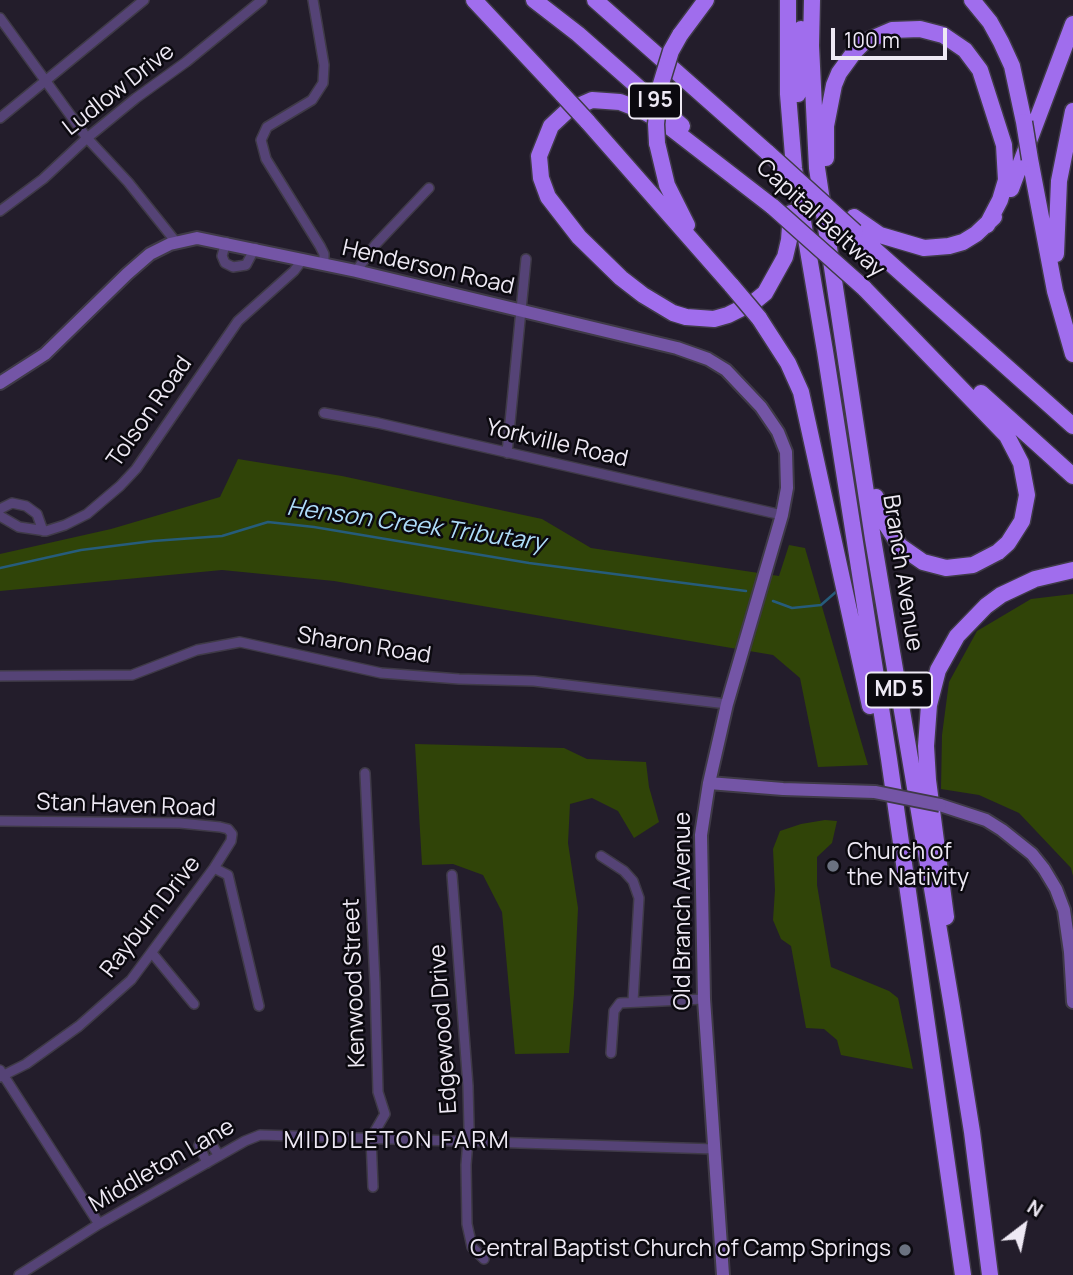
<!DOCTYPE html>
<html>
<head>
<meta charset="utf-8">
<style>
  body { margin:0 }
  #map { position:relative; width:1073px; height:1275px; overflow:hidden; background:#231d2b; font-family:Manrope,sans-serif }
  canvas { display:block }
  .north { position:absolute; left:989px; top:1191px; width:70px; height:70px; -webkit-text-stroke:5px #0b090f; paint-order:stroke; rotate:32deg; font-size:19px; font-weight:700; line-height:28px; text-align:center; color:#eee9f4 }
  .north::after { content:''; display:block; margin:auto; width:24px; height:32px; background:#eee9f4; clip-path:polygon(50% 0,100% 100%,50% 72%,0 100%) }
  .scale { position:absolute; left:831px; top:28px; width:116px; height:32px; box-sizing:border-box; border:4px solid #eee9f4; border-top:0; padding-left:9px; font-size:21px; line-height:24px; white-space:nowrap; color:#eee9f4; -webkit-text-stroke:5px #0b090f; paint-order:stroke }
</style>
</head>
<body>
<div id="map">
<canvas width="1073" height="1275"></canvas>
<div class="north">N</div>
<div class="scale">100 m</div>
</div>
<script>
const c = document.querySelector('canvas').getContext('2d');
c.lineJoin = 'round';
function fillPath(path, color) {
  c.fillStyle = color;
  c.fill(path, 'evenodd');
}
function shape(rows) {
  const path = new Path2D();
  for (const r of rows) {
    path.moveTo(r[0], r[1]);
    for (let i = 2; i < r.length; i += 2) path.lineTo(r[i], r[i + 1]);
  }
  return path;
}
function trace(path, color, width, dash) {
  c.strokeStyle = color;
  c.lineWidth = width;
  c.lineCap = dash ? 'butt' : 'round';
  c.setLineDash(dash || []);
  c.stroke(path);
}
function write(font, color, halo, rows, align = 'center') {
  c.font = font + ' Manrope,sans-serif';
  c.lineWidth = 5;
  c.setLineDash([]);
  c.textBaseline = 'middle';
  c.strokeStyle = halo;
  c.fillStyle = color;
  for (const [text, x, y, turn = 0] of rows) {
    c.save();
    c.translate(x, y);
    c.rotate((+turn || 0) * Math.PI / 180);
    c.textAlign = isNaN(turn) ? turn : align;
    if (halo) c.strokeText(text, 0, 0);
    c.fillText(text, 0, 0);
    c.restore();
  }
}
fillPath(shape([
  [238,459,342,476,542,519,591,548,779,576,789,545,805,548,868,765,818,767,800,678,773,655,334,581,222,570,0,591,0,554,111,529,220,497],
  [1073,594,1073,876,1071,868,1019,813,979,795,941,789,942,735,949,682,977,631,1031,599],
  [415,744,564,748,587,759,646,762,649,787,659,822,634,838,618,811,592,798,570,804,568,843,578,908,574,994,569,1053,515,1054,502,912,483,875,453,864,422,865],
  [825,820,837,821,832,843,817,857,817,885,831,967,889,991,898,998,913,1069,841,1055,837,1040,824,1029,806,1028,791,946,781,939,773,920,775,890,773,849,780,831,801,824]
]), '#304408');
trace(shape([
  [0,568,81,550,153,541,222,536,268,522,314,527,529,563,746,591],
  [773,601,792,608,821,605,837,591]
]), '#265c7b', 2.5);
const street = shape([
  [313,0,324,65,323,83,312,100,267,127,261,140,266,159,320,246,324,254,324,265],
  [0,18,87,138,128,182,176,242],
  [0,118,144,0],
  [0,211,43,179,87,138,136,98,186,62,262,0],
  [226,242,222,256,225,263,233,267,246,265,255,248],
  [356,271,376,244,429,188],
  [324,413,378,423,782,515],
  [507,453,526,259],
  [0,509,12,503,26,506,37,514,43,531],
  [0,516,19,527,46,531,65,525,87,514,120,486,136,469,238,321,294,271,303,259],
  [0,676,132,675,197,650,240,642,381,673,459,679,534,681,727,704],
  [365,773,375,983,378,1092,385,1114,371,1138,373,1187],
  [0,821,180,823,220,827,228,829,232,834,231,841,214,868,131,980,79,1026,26,1064,0,1077],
  [601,856,624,871,633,881,639,898,633,1001],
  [214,868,228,875,259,1006],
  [452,875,468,1086,469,1128,466,1165,467,1224,472,1247,484,1259],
  [152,953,194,1004],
  [611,1053,614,1011,620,1003,704,999],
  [0,1070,99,1224],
  [207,1163,199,1145,202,1140,209,1140,219,1156],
  [19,1275,99,1224,245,1141,260,1135,715,1149]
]);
const secondary = shape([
  [0,383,45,354,127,274,150,254,170,244,197,238,356,271,677,348,708,359,726,370,761,407,778,432,786,452,787,488,782,515,727,704,709,783,701,835,704,999,723,1275],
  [709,783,783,789,875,792],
  [940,805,986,820,1002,830,1032,854,1044,869,1056,889,1064,910,1070,952,1073,1002]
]);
const highway = shape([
  [474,0,563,95],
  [534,0,578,34,682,126],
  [595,0,768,153],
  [788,0,788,94,794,168,825,351,889,759,963,1275],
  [812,0,811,46,817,168,873,539,952,1007,972,1132,990,1275],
  [972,0,990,22,1001,42,1012,66,1024,122],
  [680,35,706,0],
  [798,94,801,29],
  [587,121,732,286],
  [657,143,667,185,687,225],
  [826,158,826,126,834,85,839,73,855,51,864,42,892,30,920,29,943,35,965,50,980,70,1004,145,1006,180,1000,200,987,225],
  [1030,159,1055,291,1073,354],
  [1011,189,1073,24],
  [773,207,667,125,643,111,620,102,592,100,567,111,551,126,539,156,541,178,548,197,579,237,621,278,643,295,673,313,686,317,714,319,728,315,754,302,765,293,785,257,789,240,791,213],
  [854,217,880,235,924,248,949,246,963,242,976,234,994,217],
  [855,232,1073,426],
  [1056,254,1059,181,1073,111],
  [864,288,1007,436,1021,463,1027,495,1022,521,1008,543,998,552,973,565,946,568,923,562,900,546,880,515,876,497],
  [759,318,788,363,801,392,870,706],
  [981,393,1073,476],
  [946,917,928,780,926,746,929,705,938,670,957,636,986,606,1001,595,1035,579,1073,570]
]);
trace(street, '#3f3a47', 12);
trace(secondary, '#3f3a47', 16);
trace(highway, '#3f3a47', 19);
trace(street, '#554376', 9);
trace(secondary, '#7455a6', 12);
trace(highway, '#a06ded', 16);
const secondaryBridge = shape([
  [875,792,940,805]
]);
const highwayBridge = shape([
  [563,95,587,121],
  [1024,122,1030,159],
  [657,143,656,124,660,87,671,51,680,35],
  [768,153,855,232],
  [773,207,864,288],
  [732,286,759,318]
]);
trace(secondaryBridge, '#3f3a47', 16, []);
trace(highwayBridge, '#3f3a47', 19, []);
trace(secondaryBridge, '#7455a6', 12);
trace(highwayBridge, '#a06ded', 16);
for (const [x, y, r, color] of [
  [833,866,7,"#6b7280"],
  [905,1250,7,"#6b7280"]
]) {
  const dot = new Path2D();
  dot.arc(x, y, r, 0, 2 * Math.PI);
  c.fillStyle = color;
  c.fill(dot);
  trace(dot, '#0b090f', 2.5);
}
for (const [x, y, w] of [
  [655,101,52],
  [899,690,66]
]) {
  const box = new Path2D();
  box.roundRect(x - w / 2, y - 17.5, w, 35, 5);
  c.fillStyle = '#0b090f';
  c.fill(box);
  trace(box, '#eee9f4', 2);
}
write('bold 21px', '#eee9f4', null, [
  ["I 95",655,101],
  ["MD 5",899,690]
]);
write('23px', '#eee9f4', '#0b090f', [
  ["Ludlow Drive",119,90,-38],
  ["Capital Beltway",820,219,42],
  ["Henderson Road",428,268,13],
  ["Tolson Road",150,412,-55],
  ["Yorkville Road",557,444,13],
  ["Branch Avenue",902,573,81],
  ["Sharon Road",364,646,9],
  ["Stan Haven Road",126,806,2],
  ["Old Branch Avenue",684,911,-90],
  ["Rayburn Drive",151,917,-52],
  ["Kenwood Street",355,983,-92],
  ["Edgewood Drive",444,1029,-94],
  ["Middleton Lane",162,1166,-30]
]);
write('23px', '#eee9f4', '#0b090f', [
  ["Church of",847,853],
  ["the Nativity",847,879],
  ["Central Baptist Church of Camp Springs",891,1250,"right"]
], 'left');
write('italic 24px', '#aedcf9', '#0b090f', [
  ["Henson Creek Tributary",416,526,8]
]);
c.letterSpacing = '2px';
write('24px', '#eee9f4', '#0b090f', [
  ["MIDDLETON FARM",397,1141]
]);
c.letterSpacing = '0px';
</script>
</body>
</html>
